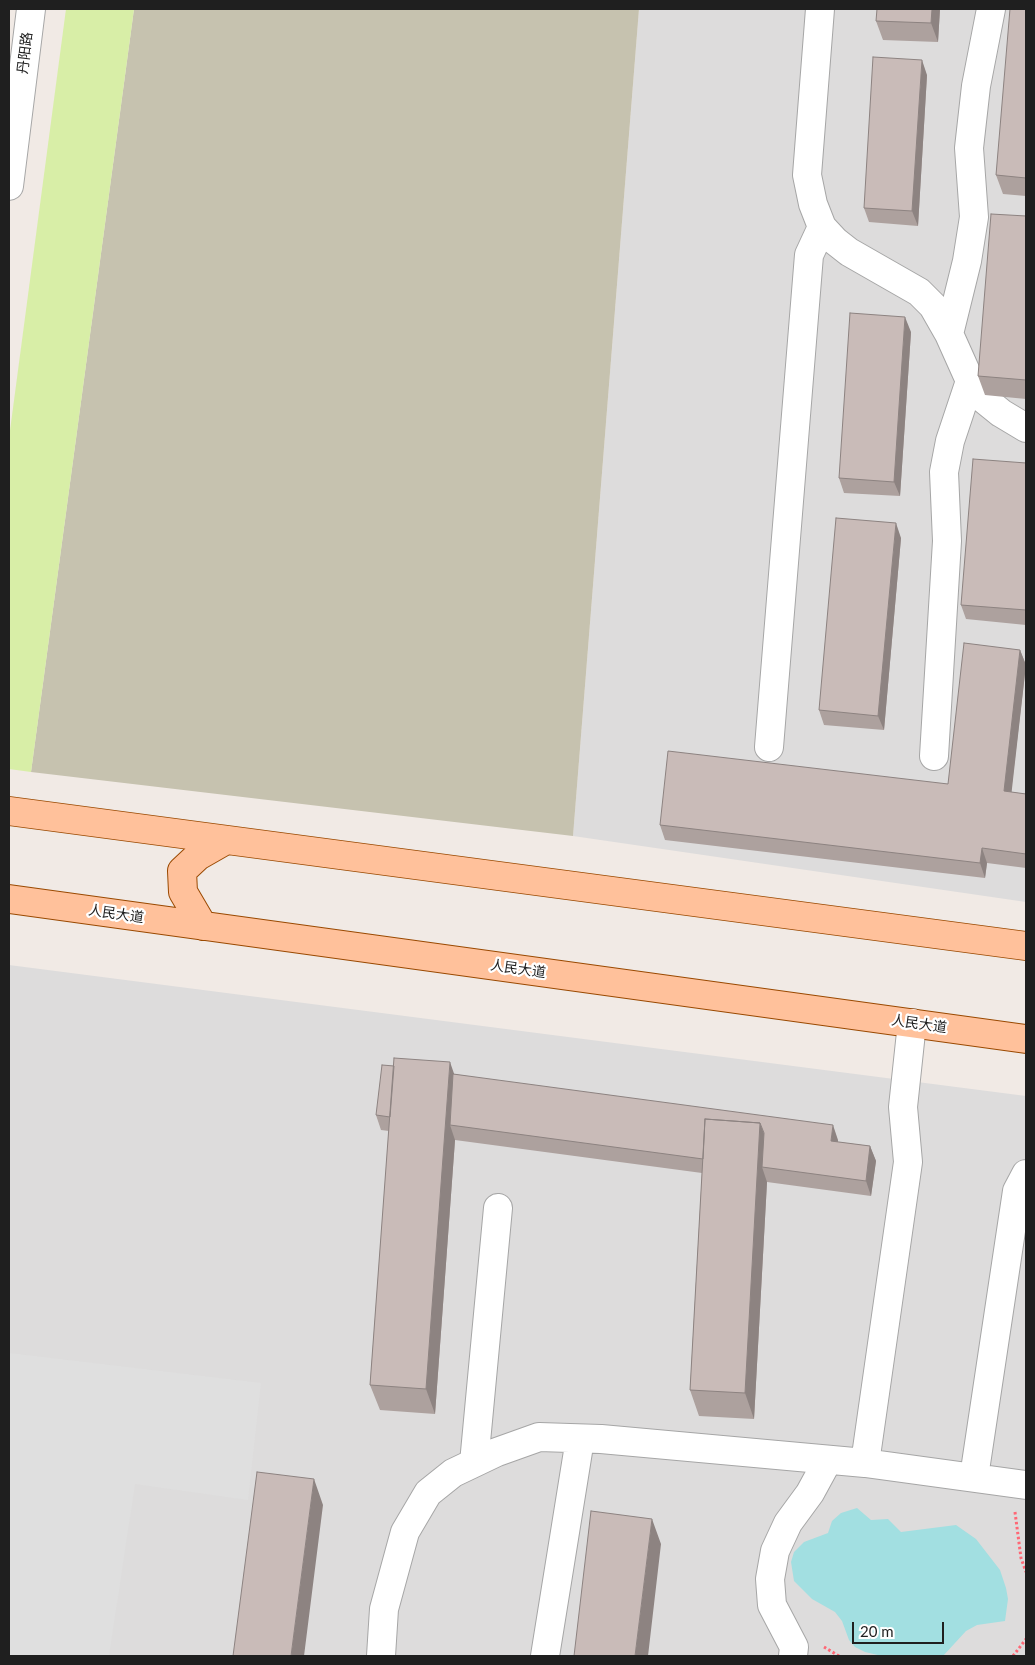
<!DOCTYPE html>
<html>
<head>
<meta charset="utf-8">
<style>
  body { margin:0 }
  #map { position:relative; width:1035px; height:1665px; overflow:hidden; background:#f1eae5; font-family:Lato,sans-serif }
  canvas { display:block }
  .frame { position:absolute; inset:0; border:10px solid #1f1f1f; pointer-events:none }
  .scale { position:absolute; left:852px; top:1622px; width:92px; height:22px; box-sizing:border-box; border:2px solid #1f1f1f; border-top:0; padding-left:6px; font-size:15px; line-height:18px; white-space:nowrap; color:#1f1f1f; -webkit-text-stroke:4px #fff; paint-order:stroke }
</style>
</head>
<body>
<div id="map">
<canvas width="1035" height="1665"></canvas>
<div class="frame"></div>
<div class="scale">20 m</div>
</div>
<script>
const c = document.querySelector('canvas').getContext('2d');
c.lineJoin = 'round';
function fillPath(path, color) {
  c.fillStyle = color;
  c.fill(path, 'evenodd');
}
function shape(rows) {
  const path = new Path2D();
  for (const r of rows) {
    path.moveTo(r[0], r[1]);
    for (let i = 2; i < r.length; i += 2) path.lineTo(r[i], r[i + 1]);
  }
  return path;
}
function trace(path, color, width, dash) {
  c.strokeStyle = color;
  c.lineWidth = width;
  c.lineCap = dash ? 'butt' : 'round';
  c.setLineDash(dash || []);
  c.stroke(path);
}
function write(font, color, halo, rows, align = 'center') {
  c.font = font + ' Lato,"Noto Sans SC",sans-serif';
  c.lineWidth = 4.5;
  c.setLineDash([]);
  c.textBaseline = 'middle';
  c.strokeStyle = halo;
  c.fillStyle = color;
  for (const [text, x, y, turn = 0] of rows) {
    c.save();
    c.translate(x, y);
    c.rotate((+turn || 0) * Math.PI / 180);
    c.textAlign = isNaN(turn) ? turn : align;
    if (halo) c.strokeText(text, 0, 0);
    c.fillText(text, 0, 0);
    c.restore();
  }
}
fillPath(shape([
  [639,9,1026,9,1026,902,573,836],
  [9,965,1026,1096,1026,1656,9,1656]
]), '#dddcdc');
fillPath(shape([
  [134,9,639,9,573,836,31,772]
]), '#c6c2af');
fillPath(shape([
  [66,9,134,9,31,772,9,769,9,438]
]), '#d8eea7');
fillPath(shape([
  [9,1353,261,1383,248,1500,135,1484,109,1656,9,1656]
]), '#dfdfdf');
fillPath(shape([
  [857,1508,871,1520,888,1519,901,1532,956,1525,976,1539,1000,1570,1006,1588,1008,1599,1005,1621,977,1625,966,1631,943,1656,882,1656,865,1652,855,1647,849,1640,842,1621,835,1612,812,1599,794,1581,791,1562,794,1552,804,1542,828,1533,832,1521,841,1513]
]), '#a2dfe1');
const minor = shape([
  [820,9,807,175,813,204,822,227,835,241,849,252,919,292,933,306,949,334,975,392,1001,413,1026,428],
  [9,186,31,9],
  [949,334,967,261,974,217,969,148,976,86,991,9],
  [769,747,809,255,822,227],
  [934,756,947,541,944,472,950,441,970,381],
  [474,1463,498,1208],
  [865,1463,908,1162,903,1107,912,1023],
  [974,1477,1017,1191,1026,1174],
  [381,1656,384,1609,405,1532,428,1493,453,1473,497,1452,539,1437,601,1439,865,1463,1026,1485],
  [545,1656,580,1439],
  [793,1656,794,1647,772,1605,770,1579,775,1551,788,1523,810,1493,828,1460]
]);
const major = shape([
  [9,811,1026,946],
  [9,899,1026,1039],
  [203,926,183,892,182,871,198,856,226,840]
]);
trace(minor, '#a6a6a6', 30);
trace(major, '#9a4900', 30);
trace(shape([
  [1015,1512,1021,1558,1026,1572],
  [824,1647,839,1656],
  [1013,1656,1026,1639]
]), '#ff6775', 3, [2.5, 2.5]);
trace(minor, '#fff', 28);
trace(major, '#ffc19b', 28);
fillPath(shape([
  [940,9,938,42,883,40,876,21],
  [1026,9,1026,196,1003,194,996,175],
  [927,75,918,226,869,222,864,208],
  [1026,216,1026,399,985,395,978,376],
  [911,332,900,496,844,493,839,478],
  [1026,463,1026,625,966,619,961,605],
  [901,538,884,730,824,725,819,710],
  [1020,650,1026,665,1011,792,1026,794,1026,868,987,863,985,878,665,840,660,825,948,784],
  [454,1074,838,1140,838,1142,870,1146,876,1161,871,1196,767,1182,754,1419,699,1416,690,1390,702,1173,455,1140,435,1414,380,1410,370,1385,389,1131,381,1130,376,1115]
]), '#ada19e');
fillPath(shape([
  [932,9,940,9,938,42,931,23],
  [922,60,927,75,918,226,912,211],
  [905,317,911,332,900,496,894,482],
  [896,523,901,538,884,730,878,716],
  [1020,650,1026,665,1010,806,1004,791],
  [982,848,987,863,985,878,980,863],
  [450,1062,459,1088,450,1125,455,1140,435,1414,426,1389],
  [760,1123,769,1148,762,1167,767,1182,754,1419,745,1393],
  [833,1125,838,1140,836,1156,831,1141],
  [870,1146,876,1161,871,1196,866,1181],
  [314,1479,323,1505,304,1656,291,1656],
  [652,1519,661,1544,648,1656,635,1656]
]), '#8d8381');
const building = shape([
  [877,9,932,9,931,23,876,21,877,9],
  [1010,9,1026,9,1026,178,996,175,1010,9],
  [873,57,922,60,912,211,864,208,873,57],
  [991,214,1026,216,1026,380,978,376,991,214],
  [850,313,905,317,894,482,839,478,850,313],
  [973,459,1026,463,1026,610,961,605,973,459],
  [836,518,896,523,878,716,819,710,836,518],
  [964,643,1020,650,1004,791,1026,794,1026,854,982,848,980,863,660,825,668,751,948,784,964,643],
  [394,1058,450,1062,426,1389,370,1385,394,1058],
  [382,1065,394,1066,390,1117,376,1115,382,1065],
  [453,1074,833,1125,831,1141,870,1146,866,1181,762,1167,764,1133,760,1123,705,1119,703,1159,450,1125,453,1074],
  [705,1119,760,1123,745,1393,690,1390,705,1119],
  [257,1472,314,1479,291,1656,233,1656,257,1472],
  [591,1511,652,1519,635,1656,574,1656,591,1511]
]);
fillPath(building, '#c9bbb8');
trace(building, '#8d8381', 1);
write('14px', '#1f1f1f', '#fff', [
  ["丹阳路",25,53,-83],
  ["人民大道",116,914,8],
  ["人民大道",518,969,8],
  ["人民大道",919,1024,8]
]);
</script>
</body>
</html>
